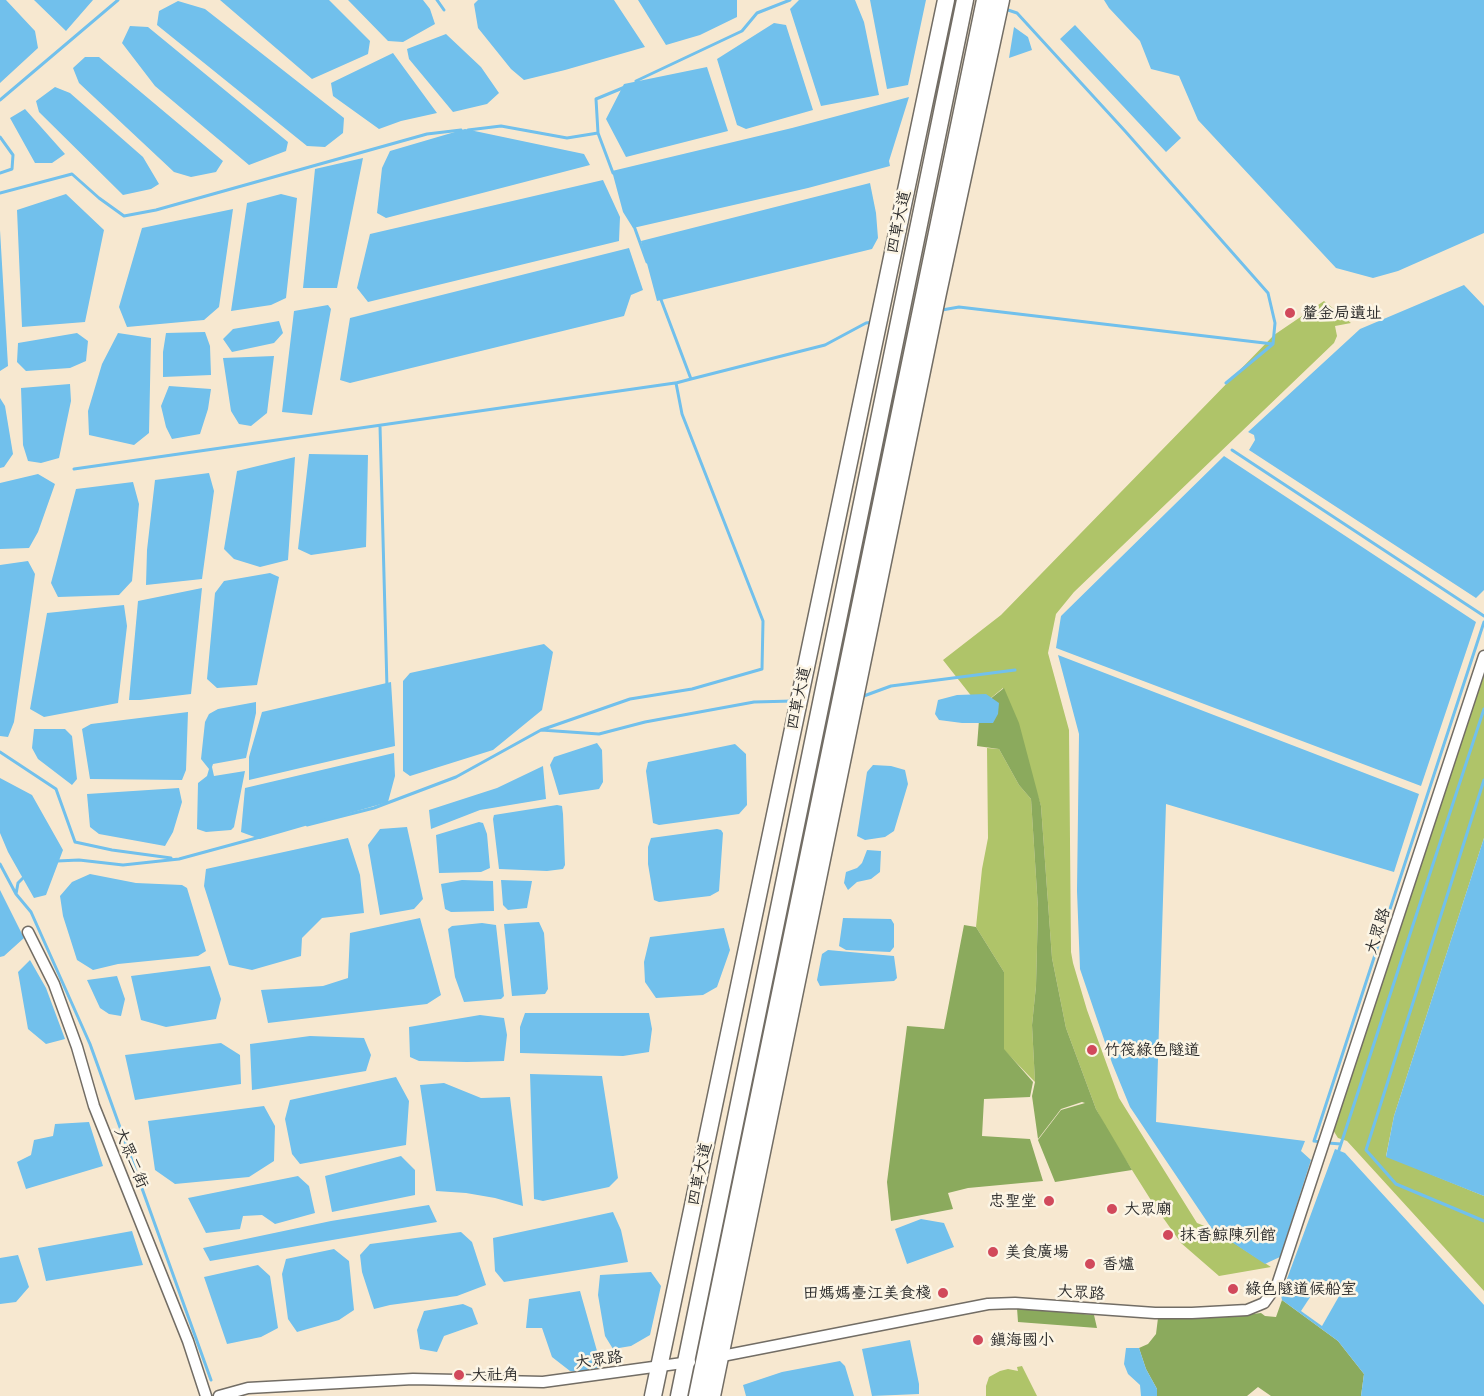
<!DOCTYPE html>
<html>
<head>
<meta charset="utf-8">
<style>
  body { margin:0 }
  canvas { display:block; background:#f7e8d0 }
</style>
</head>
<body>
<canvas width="1484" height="1396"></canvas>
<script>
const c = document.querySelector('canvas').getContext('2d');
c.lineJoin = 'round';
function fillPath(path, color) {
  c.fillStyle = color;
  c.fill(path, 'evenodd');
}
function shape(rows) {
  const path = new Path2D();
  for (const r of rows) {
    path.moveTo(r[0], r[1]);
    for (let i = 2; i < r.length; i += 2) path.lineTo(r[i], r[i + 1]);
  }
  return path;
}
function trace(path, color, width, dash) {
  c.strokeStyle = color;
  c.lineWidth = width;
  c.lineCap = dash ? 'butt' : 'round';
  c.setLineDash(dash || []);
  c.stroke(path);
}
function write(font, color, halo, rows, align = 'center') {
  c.font = font + ' Delius,"LXGW WenKai TC",sans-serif';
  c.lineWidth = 5;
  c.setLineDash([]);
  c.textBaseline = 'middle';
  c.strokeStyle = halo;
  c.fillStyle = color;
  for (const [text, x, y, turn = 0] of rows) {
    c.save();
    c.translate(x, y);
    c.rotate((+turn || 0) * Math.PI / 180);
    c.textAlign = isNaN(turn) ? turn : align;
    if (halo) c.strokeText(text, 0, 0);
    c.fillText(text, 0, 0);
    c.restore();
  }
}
fillPath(shape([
  [1324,301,1351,323,1335,326,1337,336,1334,343,1074,592,1056,614,1048,653,1069,730,1071,952,1073,963,1087,1010,1119,1098,1197,1223,1212,1229,1271,1267,1219,1276,1181,1243,1154,1205,1110,1135,1096,1109,1066,1028,1052,958,1041,806,1003,688,980,707,943,660,1001,615,1274,335],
  [1484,672,1484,838,1394,1116,1386,1156,1484,1196,1484,1291,1347,1141,1338,1138,1333,1130],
  [987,748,999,749,1019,785,1031,799,1038,908,1036,986,1032,1025,1035,1082,1004,1050,1004,972,976,927,982,869,988,838],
  [1022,1366,1037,1396,986,1396,986,1386,989,1377,1000,1371,1008,1369,1018,1371,1017,1367]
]), '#afc469');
fillPath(shape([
  [1004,688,1019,723,1041,806,1052,958,1066,1028,1096,1109,1132,1170,1055,1182,1038,1140,1061,1110,1085,1103,1082,1102,1061,1109,1038,1139,1032,1096,1035,1082,1032,1025,1036,986,1038,908,1031,799,1019,785,999,749,977,746,980,707],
  [964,925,976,927,1004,972,1004,1049,1033,1082,1030,1097,984,1099,982,1136,1030,1139,1043,1181,968,1188,948,1193,953,1209,891,1221,887,1182,907,1026,944,1029],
  [1282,1300,1338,1341,1364,1374,1361,1396,1271,1396,1258,1387,1247,1396,1157,1396,1157,1389,1146,1369,1139,1348,1148,1344,1156,1334,1158,1318,1227,1317,1261,1313,1265,1316,1276,1317],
  [1017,1308,1094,1315,1097,1328,1018,1322]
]), '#8baa5d');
fillPath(shape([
  [0,0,6,0,35,31,38,48,0,83],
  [34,0,93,0,66,31],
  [220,0,329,0,370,41,368,54,312,79],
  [348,0,423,0,430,9,435,24,403,42,388,41],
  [478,0,614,0,645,47,565,70,524,80,511,69,478,28,474,4],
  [638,0,737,0,737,17,700,35,666,45],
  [799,0,855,0,864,22,879,95,821,106,790,9],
  [870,0,926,0,908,85,887,89],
  [1104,0,1484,0,1484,233,1398,271,1373,278,1336,268,1198,120,1179,76,1151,69,1140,41,1109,8],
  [178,1,205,9,344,118,343,133,325,147,307,146,157,25,159,11],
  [774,23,786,25,813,110,746,129,737,125,717,59],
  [1075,25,1181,138,1166,152,1060,39],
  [130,26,148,27,288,142,286,151,249,165,155,86,122,43],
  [1014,27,1028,37,1032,50,1009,58],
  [446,34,481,67,499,93,487,104,453,112,409,59,407,49],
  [393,53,437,113,401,121,379,129,333,96,331,83],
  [85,57,99,57,223,161,216,172,191,177,174,172,79,83,73,68],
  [707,67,728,131,626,157,606,119,624,84],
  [55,87,70,93,143,157,159,184,151,189,123,195,39,112,36,101],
  [909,97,889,161,890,166,808,188,633,228,623,212,612,171,792,128],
  [25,109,65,154,52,163,35,163,10,118],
  [465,129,584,154,590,165,386,218,377,213,382,168,390,151],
  [363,158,337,288,303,288,315,169],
  [603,180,620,217,619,241,368,302,357,288,370,234],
  [870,183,876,213,878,238,872,249,657,301,641,241],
  [66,194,104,230,85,322,22,327,17,210],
  [281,194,297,198,286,298,271,305,231,311,247,203],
  [233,209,219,307,204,320,127,327,119,307,142,228],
  [0,230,8,366,0,371],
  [629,248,643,290,631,295,624,316,350,383,340,380,350,318],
  [1464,285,1484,306,1484,590,1476,598,1249,450,1255,440,1254,435,1248,432,1360,329],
  [328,305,331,309,312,415,282,412,294,311],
  [279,321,283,333,274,343,232,352,223,339,233,329],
  [205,332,210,346,211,375,163,377,163,352,166,333],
  [77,333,88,341,86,361,70,368,26,371,17,362,18,343],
  [118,333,151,338,149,433,134,445,89,435,88,411,102,364],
  [274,356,267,413,251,426,239,424,231,411,223,358],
  [70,384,71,401,59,458,41,463,28,461,23,445,21,388],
  [169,386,211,389,208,409,200,434,172,439,166,427,161,406],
  [0,398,5,406,13,454,4,467,0,468],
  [309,454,368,455,366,547,311,555,298,549],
  [1224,456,1476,622,1421,786,1056,648,1061,616],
  [295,457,288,560,260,567,234,559,224,549,237,471],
  [209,473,214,491,202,579,146,585,147,550,155,480],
  [38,474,55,484,38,532,29,548,0,549,0,483],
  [133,482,139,504,132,581,119,595,58,597,51,583,76,489],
  [28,561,35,574,14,722,8,737,0,736,0,565],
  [270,573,279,577,257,685,217,688,207,679,215,593,224,581],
  [202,588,191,694,140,700,129,700,138,601],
  [124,605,127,626,118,703,44,717,30,709,47,613],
  [544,644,553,652,542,710,493,750,410,776,403,771,403,681,410,673],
  [1058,655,1419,794,1394,872,1166,804,1156,1122,1305,1141,1301,1151,1311,1160,1280,1257,1269,1262,1265,1264,1212,1229,1130,1107,1112,1063,1080,969,1077,891,1079,734],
  [391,682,395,746,249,780,249,757,262,712],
  [986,694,999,703,998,714,993,723,962,723,939,720,935,714,938,700,957,695],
  [256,702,256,713,246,758,213,764,212,767,214,776,245,771,234,827,231,830,206,832,197,829,198,783,207,776,209,769,201,759,205,722,209,714,218,709],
  [188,712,186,770,182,780,90,779,82,729,91,724],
  [34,729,65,729,72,736,77,779,72,785,38,759,32,748],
  [597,743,602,750,603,782,599,789,559,795,550,765,554,757],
  [735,744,746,754,747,805,739,814,659,825,653,823,646,771,648,762],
  [394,753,395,776,388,802,260,839,241,832,245,788],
  [873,765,891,766,905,770,908,784,894,831,885,837,865,840,857,836,867,772],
  [543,766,546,799,480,810,431,829,429,810,497,788],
  [0,778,32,795,63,850,46,895,34,898,8,852,0,833],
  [179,788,182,802,173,832,165,846,99,834,90,827,87,794],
  [557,805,562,806,563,814,565,865,563,869,547,871,499,869,493,819,494,815],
  [479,822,483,823,487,834,490,868,481,872,439,873,436,835],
  [407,827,423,899,414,909,380,915,368,845,380,829],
  [717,829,721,830,723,833,719,891,710,896,659,902,654,900,648,864,648,847,651,838],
  [348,838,360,875,364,913,322,918,302,938,301,956,252,970,229,965,204,886,206,869],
  [1484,838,1484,1196,1386,1157,1394,1116],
  [867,850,881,851,880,872,871,879,857,882,848,890,844,883,846,872,857,868,862,863],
  [90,874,136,883,182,885,187,888,206,951,198,956,118,964,93,970,77,960,63,916,60,896,72,882],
  [462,880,493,881,494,911,451,912,445,909,441,884],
  [501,880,532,881,527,908,508,910,503,905],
  [0,890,24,938,4,956,0,957],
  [420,918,441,995,427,1004,268,1023,261,990,323,986,348,978,350,933],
  [843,918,891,919,894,924,894,947,890,952,846,950,839,946],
  [539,922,544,933,548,989,545,994,512,996,504,924],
  [482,923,496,925,504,996,501,999,464,1002,455,977,448,929,452,926],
  [724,928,730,950,717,987,703,995,656,998,645,982,644,962,650,937],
  [828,950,894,956,897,978,894,981,820,986,817,980,822,954],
  [30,960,46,988,65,1039,46,1044,28,1029,18,972],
  [210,966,221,999,216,1019,166,1027,141,1020,131,976],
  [117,976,125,999,121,1016,109,1014,100,1008,87,980],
  [525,1013,649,1013,652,1029,649,1052,623,1056,520,1053,520,1027],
  [480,1015,504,1018,507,1035,504,1061,467,1062,419,1061,410,1057,409,1027],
  [310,1036,364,1038,371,1055,366,1071,252,1090,250,1044],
  [221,1043,240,1055,241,1084,135,1100,125,1055],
  [530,1074,602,1076,618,1178,609,1187,543,1201,534,1199],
  [396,1077,409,1101,406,1145,300,1164,292,1154,285,1119,290,1100],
  [444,1083,481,1098,510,1097,523,1206,495,1198,466,1193,436,1191,420,1085],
  [264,1106,275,1126,274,1161,249,1177,175,1184,155,1170,148,1121],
  [89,1122,103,1166,26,1189,17,1162,31,1155,34,1140,53,1136,55,1124],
  [1335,1149,1345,1153,1484,1305,1484,1396,1361,1396,1364,1374,1338,1341,1282,1300,1281,1295],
  [401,1156,415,1170,415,1195,332,1212,325,1176],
  [298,1176,309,1186,315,1213,275,1224,262,1215,243,1216,240,1229,206,1233,188,1198],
  [429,1205,437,1222,210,1261,203,1248,331,1221],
  [613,1212,621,1230,628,1262,504,1282,495,1271,493,1238],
  [921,1219,944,1223,954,1247,907,1264,895,1229],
  [132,1231,143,1265,46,1281,38,1248],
  [461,1232,472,1242,486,1285,457,1296,390,1305,374,1309,362,1272,360,1255,370,1244],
  [334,1249,349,1261,354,1310,339,1320,297,1332,288,1319,282,1274,286,1259],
  [18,1255,29,1287,16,1302,0,1304,0,1258],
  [258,1265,270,1276,278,1328,261,1337,227,1344,204,1277],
  [651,1272,661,1286,650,1335,631,1346,613,1349,605,1336,598,1295,600,1275],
  [580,1291,601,1365,588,1374,570,1371,552,1357,542,1328,526,1328,529,1299],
  [463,1304,472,1308,478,1324,444,1336,437,1352,420,1349,417,1330,424,1311],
  [910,1340,919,1384,919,1394,872,1396,862,1349],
  [1126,1348,1139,1348,1146,1369,1157,1389,1157,1396,1141,1396,1140,1385,1128,1374,1124,1364],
  [840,1361,845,1366,854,1396,746,1396,743,1385,782,1372]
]), '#71c0ec');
fillPath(shape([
  [1322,1279,1342,1291,1322,1326,1301,1311]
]), '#f7e8d0');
trace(shape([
  [437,0,444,10],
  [1008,10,1017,13,1125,131,1268,293,1275,323,1273,344,1226,383],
  [636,81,742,31,757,13,790,0],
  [0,100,118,0],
  [468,130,501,126,567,138,598,133],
  [0,137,13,155,12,169,0,173],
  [613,173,598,133,596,99,625,87],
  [0,193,72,174,99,198,124,216,156,210,427,134,461,130],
  [634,226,647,262],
  [942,310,959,307,1273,344],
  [691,379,825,345,866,323,873,322],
  [380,426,387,688],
  [1232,450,1484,616],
  [74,469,675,383],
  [861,697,891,686,1015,670],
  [541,730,630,699,692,689,762,669,763,621,682,414,676,383,691,379,660,297],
  [0,752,56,789,75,842,112,850,171,858],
  [1484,780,1366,1150,1396,1184,1484,1221],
  [307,825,374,808,456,777,541,730,599,734,645,722,754,702,793,701],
  [57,861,79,860,123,865,179,859,260,837],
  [0,864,16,894,31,912,90,1044,211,1380],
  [16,894,18,883,24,877],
  [1321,1142,1314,1141,1484,622],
  [1328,1143,1341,1144],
  [1338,1153,1484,709]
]), '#71c0ec', 3);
const street = shape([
  [28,932,54,984,77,1047,94,1106,188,1341,206,1396],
  [717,1357,988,1304,1015,1303,1155,1313,1192,1313,1247,1310,1264,1303,1277,1285,1484,656],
  [219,1396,248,1388,413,1379,543,1382,690,1362]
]);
const secondary = shape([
  [653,1396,946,0],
  [679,1396,965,0],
  [697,1396,985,0],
  [712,1396,938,293,1001,0]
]);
trace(street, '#726d65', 13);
trace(secondary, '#726d65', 19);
trace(street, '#fff', 10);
trace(secondary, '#fff', 16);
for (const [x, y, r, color] of [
  [1290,313,6,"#d1495b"],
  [1092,1050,6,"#d1495b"],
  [1049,1201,6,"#d1495b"],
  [1112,1209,6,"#d1495b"],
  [1168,1235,6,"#d1495b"],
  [993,1252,6,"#d1495b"],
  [1090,1264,6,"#d1495b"],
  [1233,1289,6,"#d1495b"],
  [943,1293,6,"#d1495b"],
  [978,1340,6,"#d1495b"],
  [459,1375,6,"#d1495b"]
]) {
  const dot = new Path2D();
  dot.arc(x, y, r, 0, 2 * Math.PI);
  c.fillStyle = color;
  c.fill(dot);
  trace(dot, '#fcf5e5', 2);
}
write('16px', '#2b2b2b', '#fcf5e5', [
  ["四草大道",899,222,-78],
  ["四草大道",799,698,-78],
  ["大眾路",1378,931,-72],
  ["大眾二街",131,1158,68],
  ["四草大道",700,1174,-78],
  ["大眾路",1081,1293,4],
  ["大眾路",599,1360,-8]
]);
write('16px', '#2b2b2b', '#fcf5e5', [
  ["釐金局遺址",1302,313],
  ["竹筏綠色隧道",1104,1050],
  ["忠聖堂",1037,1201,"right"],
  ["大眾廟",1124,1209],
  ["抹香鯨陳列館",1180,1235],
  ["美食廣場",1005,1252],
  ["香爐",1102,1264],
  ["綠色隧道候船室",1245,1289],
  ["田媽媽臺江美食棧",931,1293,"right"],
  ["鎮海國小",990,1340],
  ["大社角",471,1375]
], 'left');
</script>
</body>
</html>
